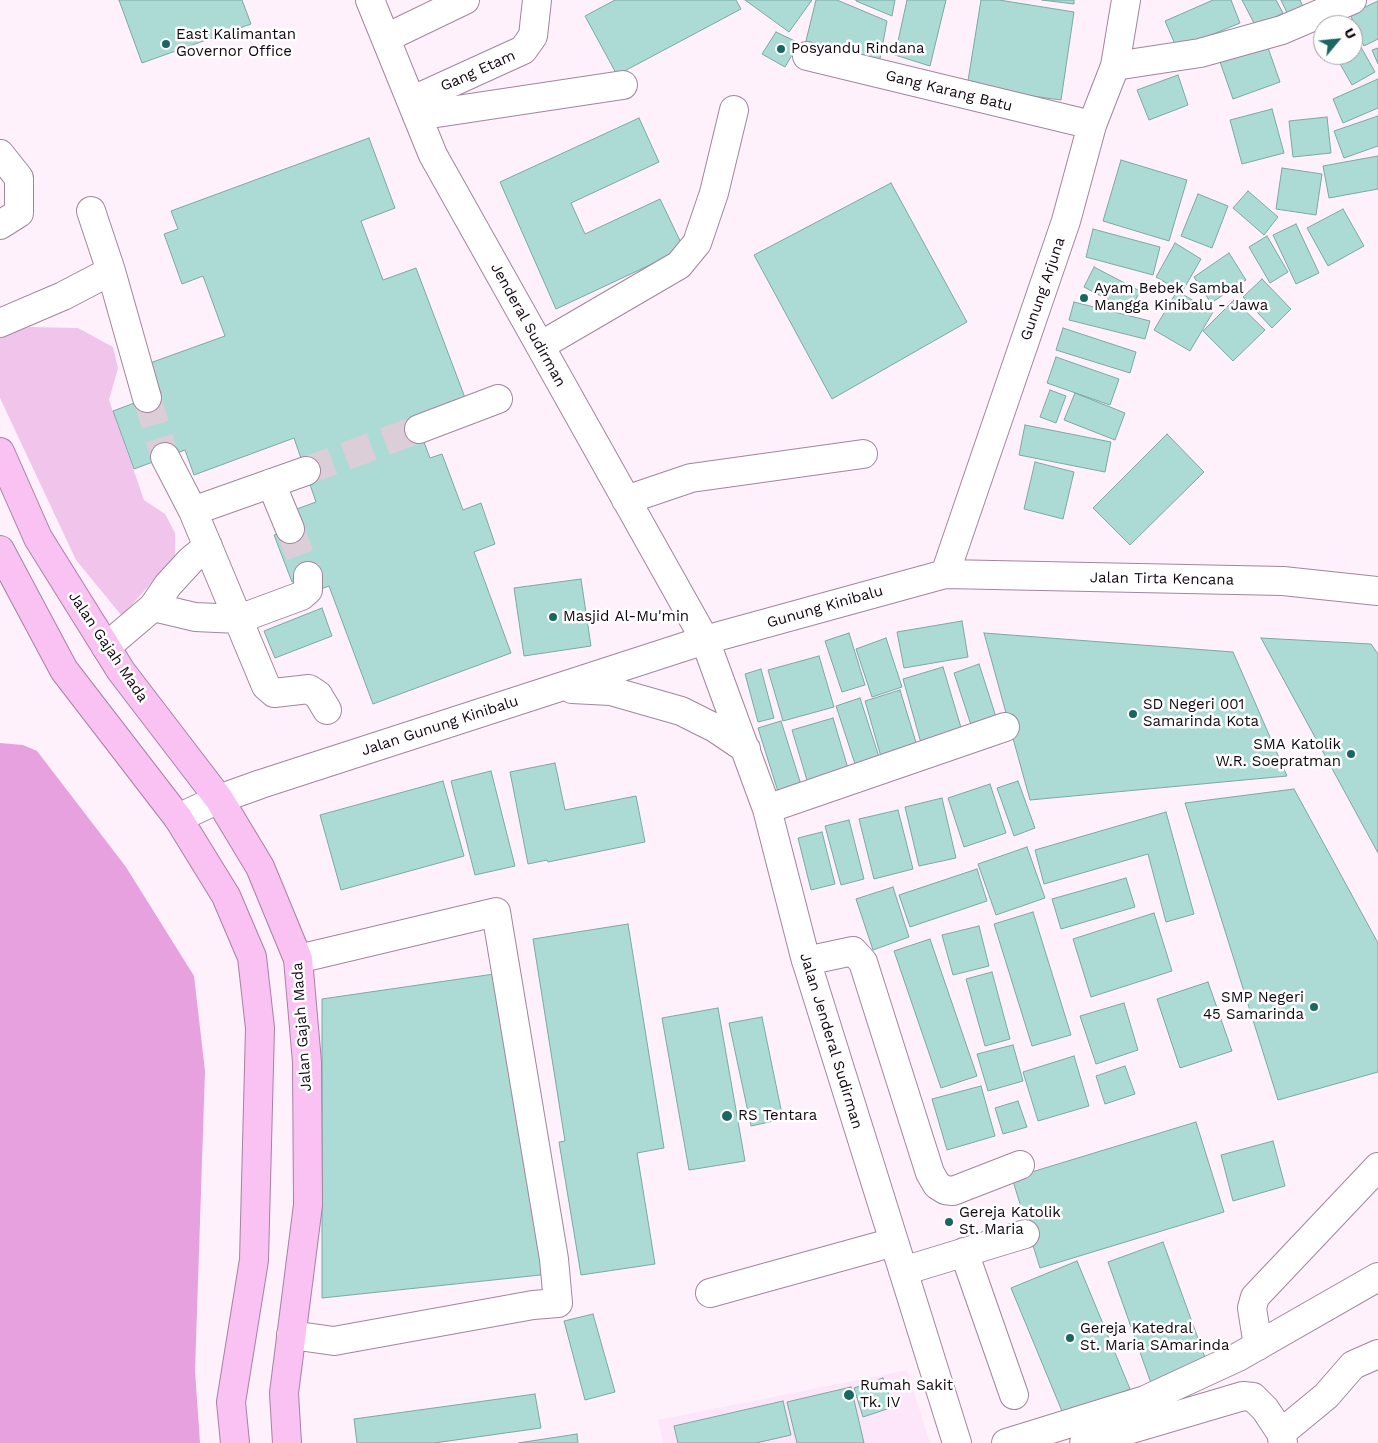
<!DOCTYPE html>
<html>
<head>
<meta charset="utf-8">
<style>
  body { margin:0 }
  #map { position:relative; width:1378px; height:1443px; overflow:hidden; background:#fef1fc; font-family:"Work Sans",sans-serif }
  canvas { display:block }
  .north { position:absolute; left:1313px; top:15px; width:50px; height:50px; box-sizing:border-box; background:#fff; border:1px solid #a09ca0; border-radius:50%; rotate:62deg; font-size:14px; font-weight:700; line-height:20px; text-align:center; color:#120811 }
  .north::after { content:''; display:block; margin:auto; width:18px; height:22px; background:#1a6660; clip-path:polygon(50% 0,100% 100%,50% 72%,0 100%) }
</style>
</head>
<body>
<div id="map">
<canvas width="1378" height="1443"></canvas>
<div class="north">U</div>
</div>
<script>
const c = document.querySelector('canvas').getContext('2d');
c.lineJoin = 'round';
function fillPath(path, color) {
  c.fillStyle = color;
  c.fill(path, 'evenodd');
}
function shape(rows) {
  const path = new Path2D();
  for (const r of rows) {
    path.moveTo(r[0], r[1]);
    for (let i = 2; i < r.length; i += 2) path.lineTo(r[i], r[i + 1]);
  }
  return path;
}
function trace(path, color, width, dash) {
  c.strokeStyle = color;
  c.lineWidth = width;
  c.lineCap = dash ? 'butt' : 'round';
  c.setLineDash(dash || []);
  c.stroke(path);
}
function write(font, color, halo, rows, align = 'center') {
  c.font = font + ' "Work Sans",sans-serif';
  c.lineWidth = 5;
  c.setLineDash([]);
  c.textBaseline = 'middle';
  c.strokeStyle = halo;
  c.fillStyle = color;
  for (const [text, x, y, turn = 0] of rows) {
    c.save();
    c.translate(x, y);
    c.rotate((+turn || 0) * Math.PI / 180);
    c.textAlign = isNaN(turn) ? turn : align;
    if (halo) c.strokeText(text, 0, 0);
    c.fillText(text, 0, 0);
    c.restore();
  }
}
fillPath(shape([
  [907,1370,930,1443,663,1443,658,1420]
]), '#fde6fa');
fillPath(shape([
  [29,327,78,328,113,347,118,368,109,400,144,500,165,514,175,533,175,556,122,616,76,560,0,398,0,338]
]), '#f0c4eb');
fillPath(shape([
  [0,743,23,745,37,751,126,867,194,976,205,1071,195,1371,200,1443,0,1443]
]), '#e6a1de');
const building = shape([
  [119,0,242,0,251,24,142,63,119,0],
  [615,0,736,0,741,9,617,75,585,16,615,0],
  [745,0,812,0,789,32,745,0],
  [816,0,837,0,887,21,879,64,804,49,816,0],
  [856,0,895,0,892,16,856,1,856,0],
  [907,0,946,0,930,66,895,55,907,0],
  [981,0,999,0,1074,12,1061,100,967,87,981,0],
  [1042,0,1074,0,1074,4,1042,0],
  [1213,0,1231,0,1240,23,1177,49,1165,21,1213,0],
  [1242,0,1276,0,1283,13,1256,27,1242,0],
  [1281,0,1300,0,1304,9,1289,17,1281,0],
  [1378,1,1378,39,1364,46,1350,14,1378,1],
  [1341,10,1349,25,1323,25,1323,33,1318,23,1341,10],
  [776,32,799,43,785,67,762,54,776,32],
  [1353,33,1375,72,1352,85,1335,55,1353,55,1353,33],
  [1266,42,1280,82,1233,99,1219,59,1266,42],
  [1378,48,1378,64,1372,50,1378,48],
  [1178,75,1188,105,1149,120,1137,90,1178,75],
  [1378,79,1378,108,1343,123,1333,99,1378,79],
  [1272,109,1284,153,1242,164,1230,120,1272,109],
  [1378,116,1378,146,1344,158,1334,131,1378,116],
  [1327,117,1331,153,1293,157,1289,121,1327,117],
  [639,118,659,162,571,203,585,234,660,199,684,249,556,309,500,182,639,118],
  [369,138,395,208,361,221,383,280,416,268,467,403,419,429,430,458,442,454,463,510,481,503,495,544,474,552,511,653,373,704,329,586,316,591,310,576,292,582,274,535,300,525,294,510,316,502,294,438,194,475,185,450,134,469,113,411,161,393,150,363,225,336,203,276,182,284,164,234,178,229,171,211,369,138],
  [1378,156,1378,189,1329,198,1323,166,1378,156],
  [1121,160,1187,180,1169,241,1103,221,1121,160],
  [1282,168,1322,174,1316,215,1276,209,1282,168],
  [891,183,967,322,832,399,754,255,891,183],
  [1248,191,1278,217,1264,235,1233,208,1248,191],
  [1198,194,1228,206,1212,248,1181,236,1198,194],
  [1343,209,1364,246,1328,266,1307,228,1343,209],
  [1296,224,1319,273,1296,284,1273,235,1296,224],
  [1093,229,1160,247,1153,275,1086,257,1093,229],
  [1267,236,1288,272,1270,283,1249,247,1267,236],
  [1175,243,1201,259,1182,292,1156,277,1175,243],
  [1229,253,1246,280,1211,303,1194,277,1229,253],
  [1094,267,1140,291,1130,311,1084,287,1094,267],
  [1262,279,1291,309,1272,328,1243,297,1262,279],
  [1177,291,1213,312,1190,351,1154,330,1177,291],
  [1234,300,1265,330,1233,361,1203,331,1234,300],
  [1074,302,1150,321,1145,339,1069,320,1074,302],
  [1063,328,1136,352,1130,373,1056,350,1063,328],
  [1056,357,1119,379,1110,405,1047,383,1056,357],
  [1050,390,1066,396,1056,423,1040,417,1050,390],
  [1075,393,1125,413,1115,440,1064,420,1075,393],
  [1025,425,1111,442,1105,472,1019,455,1025,425],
  [1167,434,1204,472,1130,545,1093,508,1167,434],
  [1035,462,1074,472,1063,519,1024,509,1035,462],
  [581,579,591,646,524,656,514,588,581,579],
  [322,608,332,636,275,658,264,631,322,608],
  [962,621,968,657,904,668,897,632,962,621],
  [849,633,865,685,842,692,825,641,849,633],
  [984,633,1233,652,1287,776,1030,800,984,633],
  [886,638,902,687,872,697,856,649,886,638],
  [1261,638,1371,644,1378,654,1378,853,1261,638],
  [819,656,834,707,783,721,768,670,819,656],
  [979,664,998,723,973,731,954,673,979,664],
  [943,667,962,731,921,743,903,679,943,667],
  [761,669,774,718,758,722,745,674,761,669],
  [900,690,918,749,882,760,865,701,900,690],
  [860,698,881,763,857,770,836,706,860,698],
  [833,718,850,775,809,787,792,730,833,718],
  [781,721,803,791,780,798,758,728,781,721],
  [555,763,565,810,636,796,645,842,548,862,547,860,528,864,510,772,555,763],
  [491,771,515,866,475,875,451,781,491,771],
  [443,781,464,856,341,890,320,815,443,781],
  [1018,781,1035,828,1014,836,997,788,1018,781],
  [990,784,1006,833,964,847,948,798,990,784],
  [1294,789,1378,943,1378,1072,1278,1100,1185,803,1294,789],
  [942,798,956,858,919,866,905,807,942,798],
  [898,810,913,869,874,879,859,819,898,810],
  [1166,812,1194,914,1166,922,1148,854,1044,884,1035,850,1166,812],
  [849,820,864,879,841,885,825,826,849,820],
  [822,832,835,884,811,890,798,838,822,832],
  [1027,847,1045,898,996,915,978,864,1027,847],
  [977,869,987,901,910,927,899,895,977,869],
  [1126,878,1135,907,1061,929,1052,899,1126,878],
  [893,887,909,937,873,950,856,899,893,887],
  [1033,912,1071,1035,1032,1046,994,924,1033,912],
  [1154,913,1172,971,1091,997,1073,939,1154,913],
  [628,924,664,1148,637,1153,655,1264,581,1275,559,1142,565,1141,533,939,628,924],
  [979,926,989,966,953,975,942,935,979,926],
  [930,939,977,1076,941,1088,894,951,930,939],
  [992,972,1010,1039,985,1046,966,979,992,972],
  [501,973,550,1274,322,1298,322,999,501,973],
  [1208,982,1232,1051,1180,1068,1157,999,1208,982],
  [1124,1003,1138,1050,1096,1064,1080,1016,1124,1003],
  [718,1008,745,1161,689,1170,662,1018,718,1008],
  [762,1017,783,1119,751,1126,729,1023,762,1017],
  [1013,1045,1023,1081,988,1091,977,1054,1013,1045],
  [1074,1056,1089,1106,1038,1121,1023,1072,1074,1056],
  [1125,1066,1135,1094,1105,1104,1096,1076,1125,1066],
  [981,1086,995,1136,947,1150,932,1099,981,1086],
  [1018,1101,1027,1127,1003,1134,995,1108,1018,1101],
  [1196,1122,1224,1212,1040,1268,1012,1178,1196,1122],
  [1273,1141,1285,1186,1233,1201,1221,1155,1273,1141],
  [1163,1242,1208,1366,1152,1386,1108,1262,1163,1242],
  [1077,1261,1130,1389,1064,1416,1011,1288,1077,1261],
  [593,1314,615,1392,585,1400,564,1321,593,1314],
  [883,1378,893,1407,863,1417,854,1388,883,1378],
  [851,1387,864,1443,797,1443,787,1402,851,1387],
  [535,1394,541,1428,434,1443,357,1443,354,1419,535,1394],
  [783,1401,791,1435,756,1443,678,1443,674,1426,783,1401],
  [577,1434,578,1443,518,1443,577,1434]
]);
fillPath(building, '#acdbd6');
trace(building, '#7ba8a3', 1);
trace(shape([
  [147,398,165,457],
  [306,471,419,429],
  [290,529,308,576]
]), '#dbced9', 28, [28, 14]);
const minor = shape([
  [370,0,433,155,705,640,767,809,805,957,957,1443],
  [386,38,465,0],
  [807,56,1092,125],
  [1115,66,1200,53,1282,30,1352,0],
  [411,101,523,50,533,36,537,0],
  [417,116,623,85],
  [0,154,19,178,19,213,0,225],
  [91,211,111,271],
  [0,323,63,296,111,271,147,398],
  [540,346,679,265,697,243,714,193,734,110],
  [419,429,498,399],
  [165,457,193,511],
  [306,471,193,511,266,686,274,693,309,689,318,695,327,710],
  [271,483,290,529],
  [626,500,691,478,863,454],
  [945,574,1066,221,1092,125,1115,66,1126,0],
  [153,607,195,617,239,619,301,596,308,590,308,576],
  [106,647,153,607,168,585,191,560,208,546],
  [572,689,611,691,681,711,715,728,746,749],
  [767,809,1005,727],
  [178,818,219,799,261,784,705,640,945,574,1283,581,1378,591],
  [806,961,853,951,863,962,930,1173,937,1185,945,1190,953,1191,1020,1165],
  [964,1252,1014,1395],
  [903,1271,1025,1234],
  [710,1293,894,1242],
  [291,1335,334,1341,533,1305,558,1303,554,1259,496,912,298,959],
  [1258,1346,1252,1308,1255,1297,1378,1167],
  [1281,1433,1326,1396,1353,1365,1378,1354],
  [1006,1443,1145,1400,1238,1357,1378,1277],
  [1084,1443,1243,1396,1253,1397,1265,1409,1281,1433,1283,1443]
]);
const highway = shape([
  [0,452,38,538,121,671,219,799,260,867,298,959,307,1062,308,1205,284,1393,287,1443],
  [0,550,64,670,178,818,226,896,252,957,260,1028,254,1260,231,1402,235,1443]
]);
trace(minor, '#a2859e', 30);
trace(highway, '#a881a4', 30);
trace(minor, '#fff', 28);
trace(highway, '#f9c2f3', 28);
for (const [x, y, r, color] of [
  [166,44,5,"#1a6660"],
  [781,49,5,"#1a6660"],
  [1084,298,5,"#1a6660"],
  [553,617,5,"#1a6660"],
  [1133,714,5,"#1a6660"],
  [1351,754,5,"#1a6660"],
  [1314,1007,5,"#1a6660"],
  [727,1116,6,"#1a6660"],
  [949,1222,5,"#1a6660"],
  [1070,1338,5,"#1a6660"],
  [849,1395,6,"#1a6660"]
]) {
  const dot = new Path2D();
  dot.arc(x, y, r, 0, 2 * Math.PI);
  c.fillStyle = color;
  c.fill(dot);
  trace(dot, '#fff', 2);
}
write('15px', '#120811', '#fff', [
  ["East Kalimantan",176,35],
  ["Governor Office",176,52],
  ["Posyandu Rindana",791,49],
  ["Ayam Bebek Sambal",1094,289],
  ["Mangga Kinibalu - Jawa",1094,306],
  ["Masjid Al-Mu'min",563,617],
  ["SD Negeri 001",1143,705],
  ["Samarinda Kota",1143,722],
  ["SMA Katolik",1341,745,"right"],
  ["W.R. Soepratman",1341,762,"right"],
  ["SMP Negeri",1304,998,"right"],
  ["45 Samarinda",1304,1015,"right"],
  ["RS Tentara",738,1116],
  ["Gereja Katolik",959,1213],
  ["St. Maria",959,1230],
  ["Gereja Katedral",1080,1329],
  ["St. Maria SAmarinda",1080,1346],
  ["Rumah Sakit",860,1386],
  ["Tk. IV",860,1403]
], 'left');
write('15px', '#120811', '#fff', [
  ["Gang Etam",478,71,-24],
  ["Gang Karang Batu",949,91,14],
  ["Gunung Arjuna",1043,289,-71],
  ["Jenderal Sudirman",528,325,61],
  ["Jalan Tirta Kencana",1162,579,1],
  ["Gunung Kinibalu",825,607,-16],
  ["Jalan Gajah Mada",108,647,56],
  ["Jalan Gunung Kinibalu",440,726,-18],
  ["Jalan Gajah Mada",302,1027,-94],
  ["Jalan Jenderal Sudirman",831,1041,73]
]);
</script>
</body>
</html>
